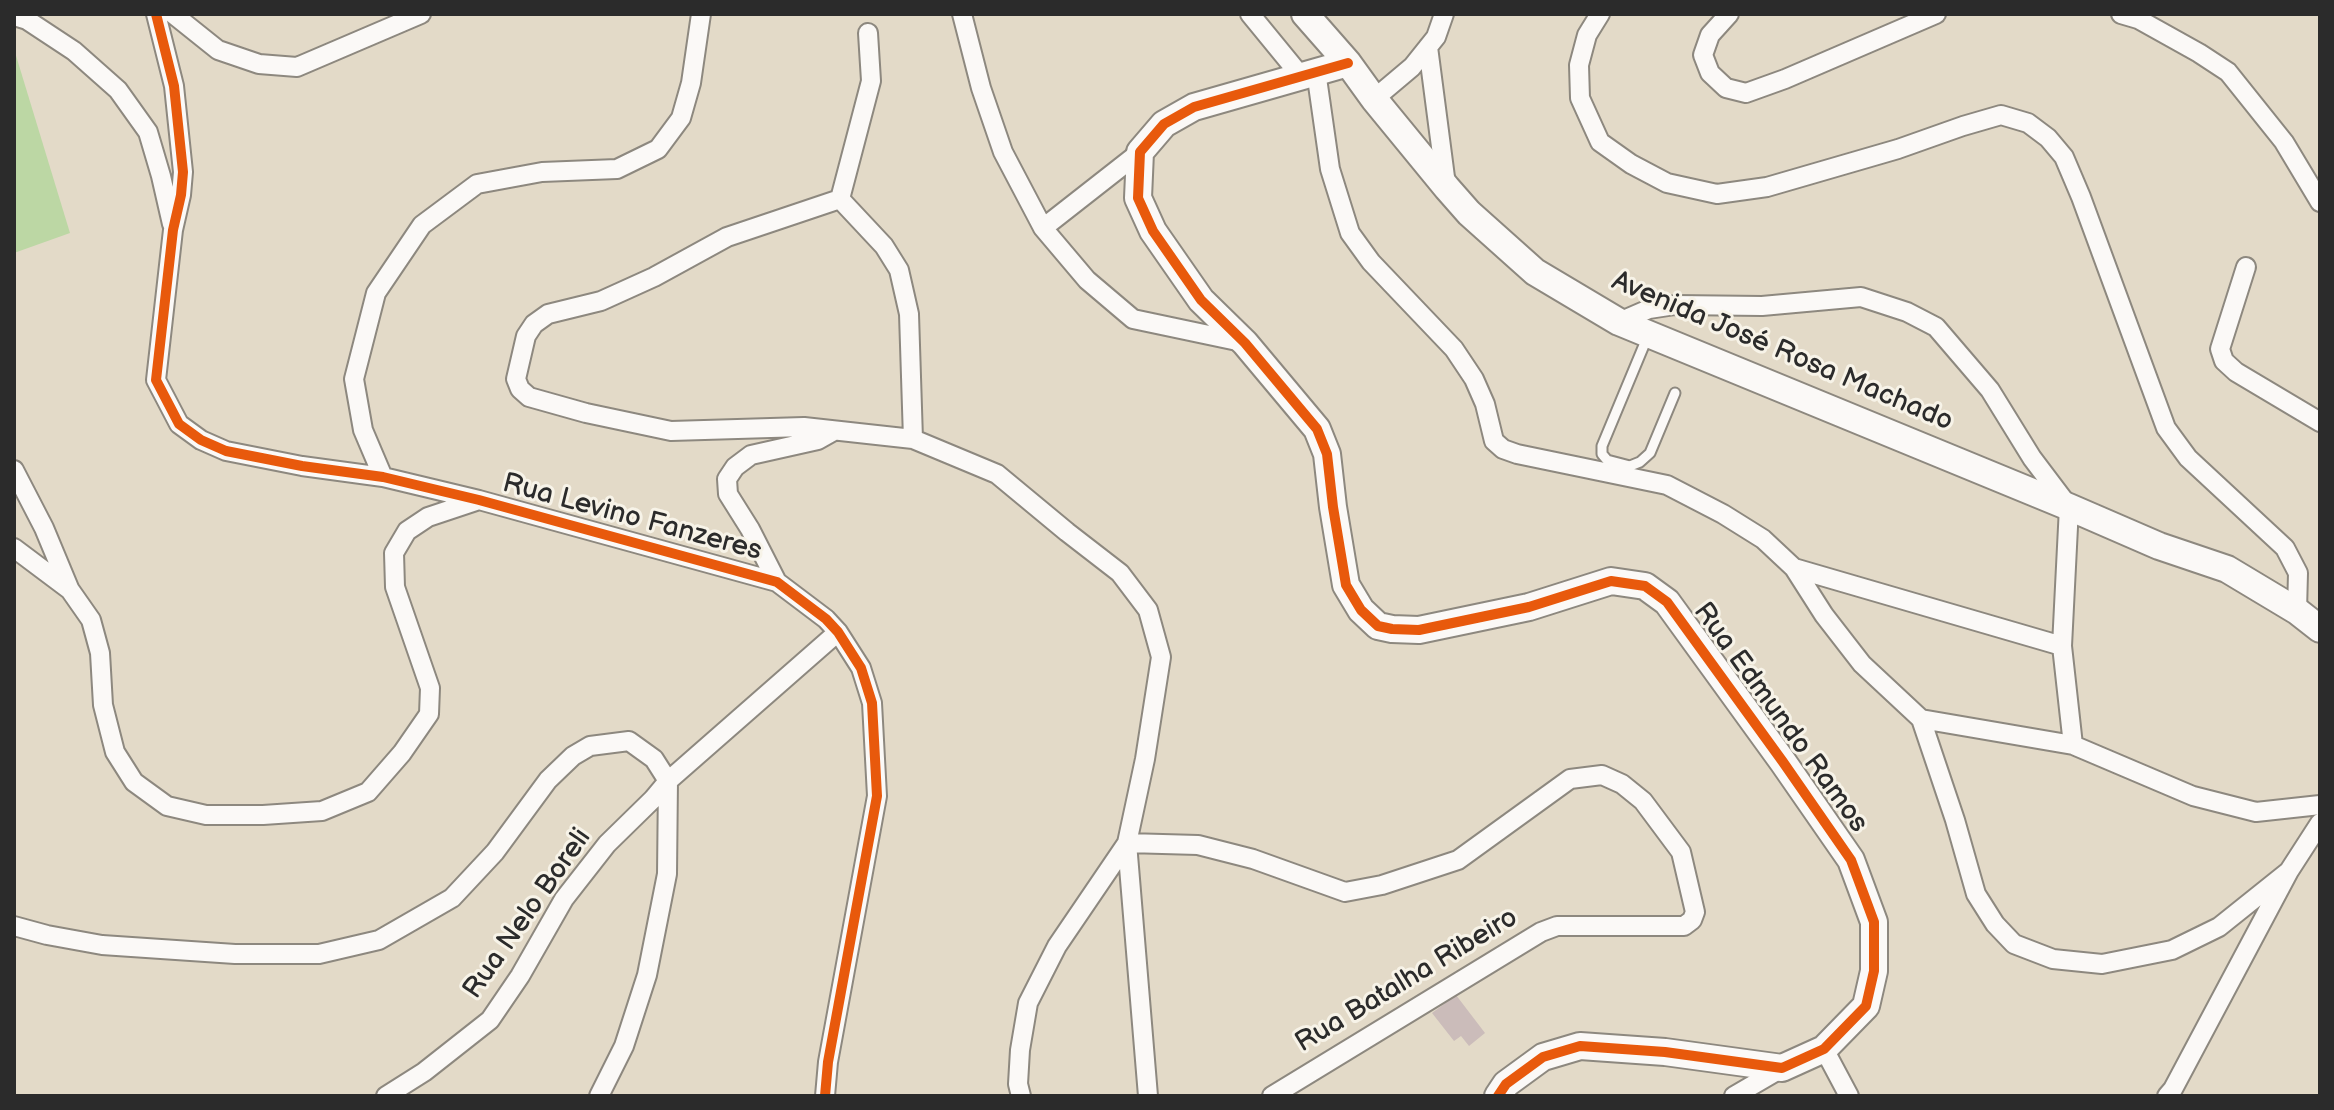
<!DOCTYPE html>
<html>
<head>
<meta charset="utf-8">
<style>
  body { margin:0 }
  #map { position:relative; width:2334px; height:1110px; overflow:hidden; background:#e3dac8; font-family:"Balsamiq Sans",sans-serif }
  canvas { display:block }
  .frame { position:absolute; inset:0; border:16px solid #2b2b2b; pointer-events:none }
</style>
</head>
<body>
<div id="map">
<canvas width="2334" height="1110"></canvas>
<div class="frame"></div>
</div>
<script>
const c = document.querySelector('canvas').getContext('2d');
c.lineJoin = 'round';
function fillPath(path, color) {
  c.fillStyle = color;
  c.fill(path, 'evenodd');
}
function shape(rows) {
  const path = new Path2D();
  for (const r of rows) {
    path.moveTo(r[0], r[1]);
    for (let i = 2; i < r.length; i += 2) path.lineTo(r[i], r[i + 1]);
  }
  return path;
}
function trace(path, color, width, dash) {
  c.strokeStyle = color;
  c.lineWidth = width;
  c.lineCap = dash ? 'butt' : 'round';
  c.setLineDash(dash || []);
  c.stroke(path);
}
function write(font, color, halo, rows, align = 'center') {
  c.font = font + ' "Balsamiq Sans",sans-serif';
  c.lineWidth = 6;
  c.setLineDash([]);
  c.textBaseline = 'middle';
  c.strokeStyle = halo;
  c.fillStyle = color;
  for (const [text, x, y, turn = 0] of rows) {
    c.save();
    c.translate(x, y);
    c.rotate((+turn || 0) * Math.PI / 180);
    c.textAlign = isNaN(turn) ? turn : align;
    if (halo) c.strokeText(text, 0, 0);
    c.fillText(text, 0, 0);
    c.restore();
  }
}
fillPath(shape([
  [14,49,70,233,14,253]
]), '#bcd7a4');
fillPath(shape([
  [1456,995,1485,1033,1469,1046,1461,1036,1454,1041,1432,1013]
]), '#cbbcba');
const lane = shape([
  [1647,338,1602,446,1602,454,1607,460,1630,466,1640,462,1650,453,1675,393]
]);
const street = shape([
  [156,14,174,86,183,172,181,195,173,230,156,380,179,424,201,440,226,451,302,466,383,477,479,500,777,582,826,619,838,632,861,668,872,703,877,796,828,1062,825,1096],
  [173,14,218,50,259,64,297,67,421,14],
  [962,14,981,88,1003,152,1043,228,1087,280,1133,319,1242,342],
  [1250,14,1300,75],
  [1600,14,1587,35,1579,65,1580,98,1600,142,1631,164,1667,183,1717,194,1767,187,1898,149,1963,126,2001,115,2028,123,2048,138,2064,157,2081,197,2166,428,2188,458,2285,548,2298,573,2297,611],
  [1729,14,1710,35,1703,55,1710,73,1726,88,1746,93,1785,79,1936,14],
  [2121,14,2138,19,2199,53,2228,72,2284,142,2320,202],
  [14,16,27,20,74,51,118,90,148,132,161,176,172,224],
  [1428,47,1446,185],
  [1316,71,1330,169,1350,233,1371,262,1454,349,1474,379,1485,404,1494,441,1503,449,1517,454,1667,485,1723,514,1763,539,1794,568,1824,615,1862,664,1921,719,1955,820,1976,894,1995,924,2014,944,2053,959,2102,964,2172,950,2219,927,2289,871],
  [1374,99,1412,67,1436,37,1444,14],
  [840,199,727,237,654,277,601,301,548,314,534,324,526,336,516,379,520,389,529,397,586,413,671,431,804,427,913,439,997,474,1067,532,1120,573,1148,610,1161,657,1145,759,1127,843,1148,1096],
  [840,199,884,246,899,270,909,314,913,439],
  [840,199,871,81,868,33],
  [1043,228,1140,152],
  [2246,267,2220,349,2224,361,2236,372,2320,422],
  [1619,322,1649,309,1675,305,1762,306,1861,297,1907,312,1936,327,1990,390,2032,458,2069,507,2062,646,2073,745],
  [14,470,44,528,69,588],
  [383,477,363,430,354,379,376,293,422,225,477,184,542,172,617,169,658,149,681,118,691,83,701,14],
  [14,548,70,590,91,620,100,653,103,705,115,752,134,782,167,806,206,815,263,815,322,811,368,792,402,753,429,714,430,688,395,587,394,553,407,531,428,517,479,500],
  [1794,568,2062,646],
  [777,582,750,529,728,494,727,479,735,467,751,455,818,440,834,431],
  [1921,719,2073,745,2193,796,2256,812,2320,805],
  [14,926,47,935,102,945,235,954,319,954,379,940,452,898,495,852,548,780,573,756,590,746,629,741,654,759,668,781],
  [1824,1049,1849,1096],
  [386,1096,424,1072,490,1020,520,976,564,899,607,844,653,799,668,781,838,632],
  [599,1096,624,1046,647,975,667,874,668,781],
  [1021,1096,1018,1084,1020,1050,1028,1003,1057,946,1127,843,1198,845,1253,859,1345,892,1382,885,1458,860,1570,779,1602,775,1622,784,1643,801,1681,852,1695,912,1692,920,1684,926,1557,926,1541,932,1272,1096],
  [1734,1096,1782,1068],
  [2167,1096,2173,1089,2289,871,2320,823]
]);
const secondary = shape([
  [1305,14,1348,63,1374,99,1447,188,1469,213,1535,272,1619,322,2069,507,2159,546,2227,569,2297,611,2320,629],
  [1348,63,1194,107,1164,124,1140,152,1138,198,1153,231,1201,300,1245,343,1317,429,1327,454,1333,507,1346,585,1361,610,1378,626,1392,629,1419,630,1529,607,1611,581,1645,586,1667,602,1783,762,1851,860,1874,922,1874,971,1866,1006,1824,1049,1782,1068,1665,1052,1580,1046,1543,1057,1506,1084,1498,1096]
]);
trace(lane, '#8d887f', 13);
trace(street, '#8d887f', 22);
trace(secondary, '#8d887f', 30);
trace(lane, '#fbf9f7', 9);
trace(street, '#fbf9f7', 18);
trace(secondary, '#fbf9f7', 26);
trace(shape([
  [156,14,174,86,183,172,181,195,173,230,156,380,179,424,201,440,226,451,302,466,383,477,479,500,777,582,826,619,838,632,861,668,872,703,877,796,828,1062,825,1096],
  [1348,63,1194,107,1164,124,1140,152,1138,198,1153,231,1201,300,1245,343,1317,429,1327,454,1333,507,1346,585,1361,610,1378,626,1392,629,1419,630,1529,607,1611,581,1645,586,1667,602,1783,762,1851,860,1874,922,1874,971,1866,1006,1824,1049,1782,1068,1665,1052,1580,1046,1543,1057,1506,1084,1498,1096]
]), '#e8590c', 10);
write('28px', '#2b2b2b', '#f7f3e8', [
  ["Avenida José Rosa Machado",1782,352,23],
  ["Rua Levino Fanzeres",632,518,15],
  ["Rua Edmundo Ramos",1780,718,54],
  ["Rua Nelo Boreli",528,914,-55],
  ["Rua Batalha Ribeiro",1407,981,-31]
]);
</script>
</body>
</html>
